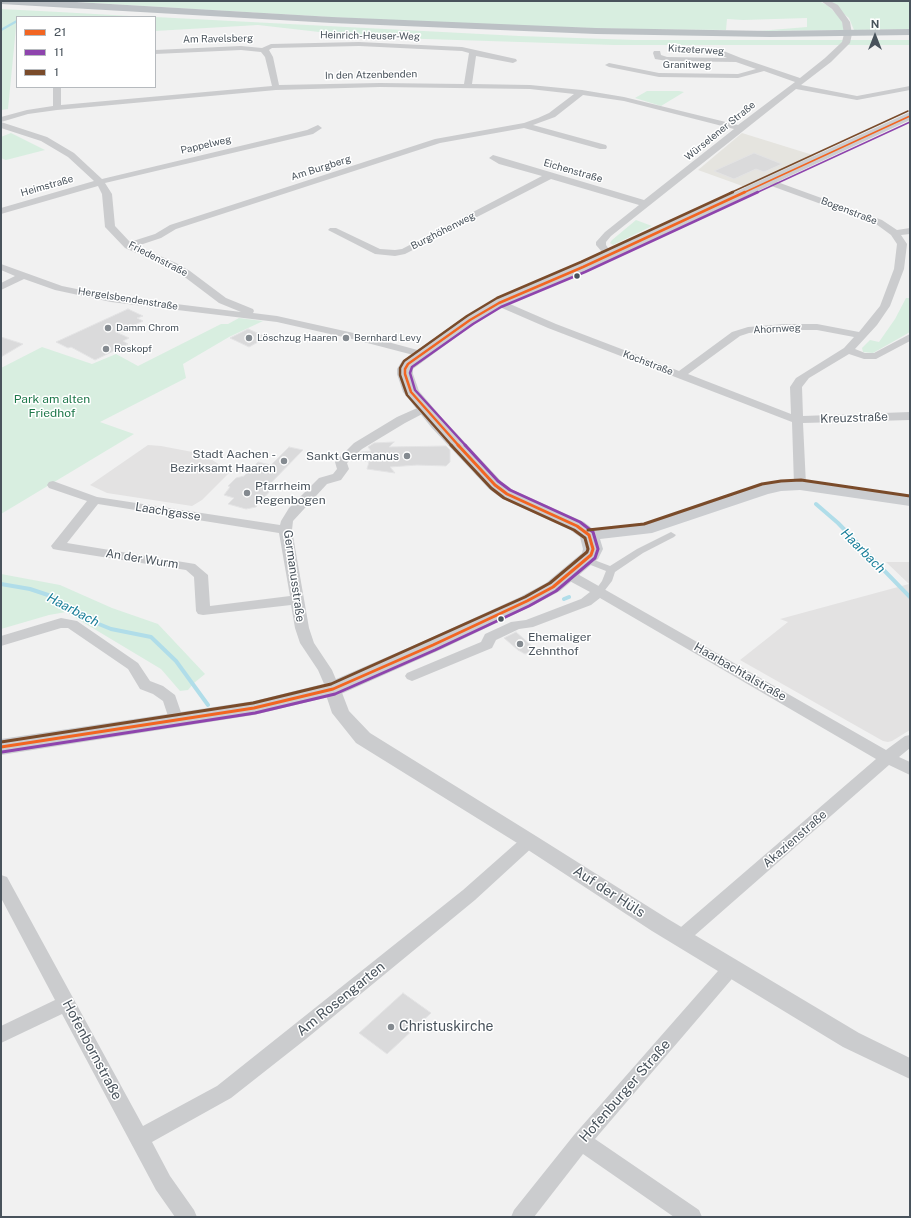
<!DOCTYPE html>
<html>
<head>
<meta charset="utf-8">
<style>
  body { margin:0 }
  #map { position:relative; width:911px; height:1218px; overflow:hidden; background:#f1f1f1; font-family:"Public Sans",sans-serif }
  canvas { display:block }
  .frame { position:absolute; inset:0; border:2px solid #49535c; pointer-events:none }
  .legend { position:absolute; left:16px; top:16px; width:140px; height:72px; box-sizing:border-box; background:#fff; border:1px solid #b6babe; margin:0; padding:5px 7px; list-style:none; font-size:12px; color:#49535c }
  .legend li { display:flex; align-items:center; gap:8px; height:20px }
  .legend b { width:20px; border:1px solid #b6babe }
  .north { position:absolute; left:855px; top:16px; width:40px; height:40px; -webkit-text-stroke:3px #fff; paint-order:stroke; rotate:0deg; font-size:11px; font-weight:700; line-height:16px; text-align:center; color:#49535c }
  .north::after { content:''; display:block; margin:auto; width:14px; height:18px; background:#49535c; clip-path:polygon(50% 0,100% 100%,50% 72%,0 100%) }
</style>
</head>
<body>
<div id="map">
<canvas width="911" height="1218"></canvas>
<div class="frame"></div>
<ul class="legend">
<li><b style="height:5px;background:#f26522"></b>21</li>
<li><b style="height:5px;background:#8e44ad"></b>11</li>
<li><b style="height:5px;background:#7a4b2a"></b>1</li>
</ul>
<div class="north">N</div>
</div>
<script>
const c = document.querySelector('canvas').getContext('2d');
c.lineJoin = 'round';
function fillPath(path, color) {
  c.fillStyle = color;
  c.fill(path, 'evenodd');
}
function shape(rows) {
  const path = new Path2D();
  for (const r of rows) {
    path.moveTo(r[0], r[1]);
    for (let i = 2; i < r.length; i += 2) path.lineTo(r[i], r[i + 1]);
  }
  return path;
}
function trace(path, color, width, dash) {
  c.strokeStyle = color;
  c.lineWidth = width;
  c.lineCap = dash ? 'butt' : 'round';
  c.setLineDash(dash || []);
  c.stroke(path);
}
function write(font, color, halo, rows, align = 'center') {
  c.font = font + ' "Public Sans",sans-serif';
  c.lineWidth = 3;
  c.setLineDash([]);
  c.textBaseline = 'middle';
  c.strokeStyle = halo;
  c.fillStyle = color;
  for (const [text, x, y, turn = 0] of rows) {
    c.save();
    c.translate(x, y);
    c.rotate((+turn || 0) * Math.PI / 180);
    c.textAlign = isNaN(turn) ? turn : align;
    if (halo) c.strokeText(text, 0, 0);
    c.fillText(text, 0, 0);
    c.restore();
  }
}
fillPath(shape([
  [742,133,816,156,748,188,698,170]
]), '#e5e4df');
fillPath(shape([
  [148,445,161,446,203,454,220,465,233,469,202,500,192,506,107,493,90,485],
  [886,562,910,562,910,730,892,741,888,742,883,741,740,660,788,622,780,619,909,584]
]), '#e3e2e2');
fillPath(shape([
  [59,1,819,1,827,5,841,18,844,30,759,31,807,27,807,18,743,20,727,19,726,30,626,29,518,26,329,17],
  [827,1,910,1,910,29,854,30,849,18],
  [1,9,59,12,149,17,35,17,28,16,17,17,8,109,1,110],
  [155,17,519,36,635,40,910,40,910,45,614,45,363,37,258,25,155,31],
  [647,91,679,91,684,92,661,106,635,98],
  [11,133,45,150,6,160,1,158,1,137],
  [636,220,652,226,613,245,610,243,612,240],
  [906,298,910,298,910,332,873,353,863,352,862,348,870,340,879,342,895,319],
  [239,318,263,321,229,337,183,364,186,378,100,422,134,434,1,514,1,368,42,347,92,364,116,354,138,366,221,324,228,324],
  [1,574,60,585,112,608,158,624,205,674,194,683,188,690,180,691,161,669,66,612,49,615,1,629]
]), '#d8eee0');
trace(shape([
  [1,30,17,21]
]), '#b0dde9', 2.5);
trace(shape([
  [816,504,838,523,910,597],
  [1,584,30,589,48,595,84,618,111,629,151,637,176,661,208,705],
  [564,599,569,597]
]), '#b0dde9', 4);
const building = shape([
  [754,153,782,164,764,172,756,169,734,179,714,171,754,153],
  [128,309,143,316,137,318,143,321,118,333,129,338,123,341,128,344,95,360,71,347,68,348,56,342,128,309],
  [248,329,267,337,249,347,230,338,248,329],
  [1,337,23,344,1,357,1,337],
  [394,442,389,447,446,446,450,450,450,462,446,466,417,465,390,467,395,473,367,469,369,462,353,459,361,452,371,451,368,447,374,443,394,442],
  [289,447,303,450,266,488,271,490,256,507,246,509,228,504,234,498,224,495,230,487,228,486,236,478,244,476,258,462,271,465,289,447],
  [516,632,524,639,535,649,525,654,518,650,504,638,516,632],
  [403,993,431,1013,387,1054,359,1033,403,993]
]);
fillPath(building, '#dadadb');
trace(building, '#e3e3e4', 1);
fillPath(shape([
  [671,532,676,535,674,537,643,553,615,572,612,581,602,594,596,594,594,592,602,581,606,571,583,562,581,560,583,558,589,558,610,566,637,549,671,532]
]), '#cbccce');
fillPath(shape([
  [821,1,830,1,838,5,850,22,852,34,850,43,831,62,801,85,857,96,910,86,910,90,857,100,796,89,611,236,606,242,606,245,608,248,616,251,617,253,616,255,612,256,602,252,596,245,596,242,605,232,639,205,551,179,405,254,395,256,375,254,328,230,330,228,336,228,380,249,395,250,402,249,542,176,499,164,489,158,493,155,644,200,734,129,624,101,583,95,555,117,533,125,606,145,607,147,606,149,600,149,524,128,440,143,176,229,161,238,137,246,176,263,190,271,226,298,253,309,254,311,253,313,277,316,358,334,425,352,427,354,425,356,421,357,352,339,277,322,111,302,55,290,24,279,1,290,1,283,15,276,1,270,1,264,62,286,111,296,241,312,219,303,182,275,168,267,125,248,105,227,102,194,98,186,1,214,1,208,94,181,68,157,41,141,1,128,1,117,27,110,53,106,53,87,61,87,61,105,272,86,265,57,261,52,241,50,155,54,155,50,241,46,262,48,271,44,359,42,462,47,516,59,517,61,513,63,476,56,472,84,530,85,582,90,624,97,738,125,795,82,764,71,738,78,659,77,609,67,605,65,609,63,659,73,738,74,756,69,736,62,667,61,655,59,653,53,654,51,660,51,661,55,667,57,727,58,718,54,718,50,721,50,741,58,800,78,825,58,842,42,844,34,842,22,832,9,821,1],
  [359,46,462,51,469,53,464,84,380,83,279,85,273,57,269,50,272,48,359,46],
  [380,87,530,89,574,94,549,113,538,118,524,123,435,139,170,225,155,234,130,242,115,226,112,194,105,183,313,134,322,128,318,125,307,130,102,179,74,153,47,137,1,122,28,114,57,110,276,90,380,87],
  [769,179,882,220,897,230,910,228,910,234,901,235,907,244,904,269,890,306,877,325,855,349,865,353,874,353,910,334,910,341,876,359,864,359,849,354,809,378,802,387,803,416,910,412,910,420,803,423,806,485,804,488,800,489,796,488,794,485,792,422,548,328,495,305,494,303,495,301,503,301,556,324,679,371,732,332,748,327,785,324,817,324,859,332,880,306,894,269,897,244,891,235,876,224,766,184,764,182,769,179],
  [785,330,817,330,854,337,844,348,796,378,790,387,791,414,688,374,740,336,749,333,785,330],
  [424,405,428,407,430,409,428,411,405,423,362,449,347,463,349,469,341,480,327,484,293,521,292,530,309,628,314,643,332,670,340,689,338,693,333,694,328,693,318,670,300,643,295,628,291,605,203,615,198,614,196,611,194,577,186,570,58,550,53,549,51,546,87,501,49,488,47,485,49,482,53,481,97,497,280,525,281,521,289,508,319,478,333,474,337,469,335,462,354,443,397,417,424,405],
  [98,504,279,533,290,596,210,606,208,575,195,564,67,543,98,504],
  [569,571,574,572,727,659,886,750,905,736,910,735,910,748,899,757,910,762,910,775,889,765,686,943,680,945,674,943,671,938,674,933,876,759,600,598,591,605,533,627,519,629,496,640,492,648,417,679,412,681,407,679,405,676,407,673,481,642,485,634,511,622,526,620,581,599,590,592,564,578,562,575,564,572,569,571],
  [61,618,77,621,138,663,150,681,163,686,175,695,184,721,181,725,176,726,171,725,163,701,153,694,140,689,128,669,68,628,61,628,1,646,1,636,61,618],
  [529,835,535,837,537,841,535,845,475,900,306,1039,231,1098,152,1142,170,1176,194,1210,197,1217,175,1217,156,1190,62,1014,1,1043,1,1026,55,1000,1,898,1,875,7,877,143,1126,217,1086,463,890,523,837,529,835],
  [731,961,737,963,740,968,737,973,595,1139,699,1210,702,1217,674,1217,583,1154,534,1217,511,1217,514,1210,574,1135,725,963,731,961]
]), '#cbccce');
fillPath(shape([
  [333,683,339,685,349,711,370,733,536,836,668,919,859,1033,910,1058,910,1079,843,1047,652,931,522,846,356,743,332,713,324,689,327,685,333,683]
]), '#cbccce');
fillPath(shape([
  [910,112,910,120,588,270,504,306,475,323,413,369,413,374,419,391,443,419,501,481,513,490,584,522,593,529,643,524,758,485,781,481,800,480,910,496,910,506,800,490,781,491,768,494,652,533,600,539,603,549,598,559,560,591,534,605,440,650,341,694,254,715,1,755,1,739,254,701,327,683,426,640,520,597,546,583,582,553,583,549,580,537,570,530,501,498,489,489,431,427,403,392,397,374,397,369,402,361,465,317,494,300,578,264,910,112]
]), '#cbcdd0');
fillPath(shape([
  [1,1,59,1,332,17,596,28,770,31,910,29,910,35,770,37,596,34,332,23,1,4,1,1]
]), '#bcc1c5');
trace(shape([
  [743,193,910,116]
]), '#f26522', 1.5);
trace(shape([
  [459,446,411,392,405,374,405,369,408,364,470,320,499,303,583,267,745,192]
]), '#f26522', 2.5);
trace(shape([
  [1,747,254,708,333,689,433,645,527,601,553,587,591,555,593,549,589,535,577,526,507,494,495,485,458,445]
]), '#f26522', 3);
trace(shape([
  [756,193,910,122]
]), '#8e44ad', 1.5);
trace(shape([
  [466,446,415,390,410,373,412,367,473,324,501,307,585,272,758,192]
]), '#8e44ad', 2.5);
trace(shape([
  [2,752,255,713,335,694,435,650,529,606,556,591,595,558,598,549,593,532,580,522,510,490,498,481,465,445]
]), '#8e44ad', 3);
trace(shape([
  [730,193,908,111]
]), '#7a4b2a', 1.5);
trace(shape([
  [452,446,407,395,400,375,400,368,404,361,467,316,497,298,581,262,733,192]
]), '#7a4b2a', 2.5);
trace(shape([
  [588,530,644,524,762,484,781,481,801,480,910,496],
  [1,742,253,703,331,684,525,597,550,583,587,552,588,549,585,538,574,530,504,498,491,488,451,445]
]), '#7a4b2a', 3);
for (const [x, y, r, color] of [
  [577,276,3.5,"#49535c"],
  [108,328,4,"#848a90"],
  [249,338,4,"#848a90"],
  [346,338,4,"#848a90"],
  [106,349,4,"#848a90"],
  [407,456,4,"#848a90"],
  [284,461,4,"#848a90"],
  [247,493,4,"#848a90"],
  [501,619,3.5,"#49535c"],
  [520,644,4,"#848a90"],
  [391,1027,4,"#848a90"]
]) {
  const dot = new Path2D();
  dot.arc(x, y, r, 0, 2 * Math.PI);
  c.fillStyle = color;
  c.fill(dot);
  trace(dot, '#fff', 1.5);
}
write('10px', '#49535c', '#fff', [
  ["Heinrich-Heuser-Weg",370,36,1],
  ["Am Ravelsberg",218,39,-1],
  ["Kitzeterweg",696,50,3],
  ["Granitweg",687,65],
  ["In den Atzenbenden",371,75,-1],
  ["Würselener Straße",720,131,-39],
  ["Pappelweg",206,145,-13],
  ["Am Burgberg",321,168,-18],
  ["Eichenstraße",573,171,16],
  ["Heimstraße",47,186,-16],
  ["Bogenstraße",849,211,21],
  ["Burghöhenweg",443,231,-27],
  ["Friedenstraße",158,259,27],
  ["Hergelsbendenstraße",128,299,9],
  ["Ahornweg",777,329,-3],
  ["Kochstraße",648,363,21]
]);
write('10px', '#49535c', '#fff', [
  ["Damm Chrom",116,328],
  ["Löschzug Haaren",257,338],
  ["Bernhard Levy",354,338],
  ["Roskopf",114,349]
], 'left');
write('12px', '#1f784b', '#fff', [
  ["Park am alten",52,399],
  ["Friedhof",52,413]
]);
write('12px', '#49535c', '#fff', [
  ["Kreuzstraße",854,418,-2],
  ["Laachgasse",168,512,9],
  ["An der Wurm",142,559,9],
  ["Germanusstraße",294,576,82],
  ["Haarbachtalstraße",740,672,30],
  ["Akazienstraße",795,839,-41]
]);
write('12px', '#49535c', '#fff', [
  ["Stadt Aachen -",276,454],
  ["Bezirksamt Haaren",276,468],
  ["Sankt Germanus",399,456],
  ["Pfarrheim",255,486,"left"],
  ["Regenbogen",255,500,"left"],
  ["Ehemaliger",528,637,"left"],
  ["Zehnthof",528,651,"left"]
], 'right');
write('italic 13px', '#197e99', '#fff', [
  ["Haarbach",863,551,45],
  ["Haarbach",73,610,28]
]);
write('14px', '#49535c', '#fff', [
  ["Auf der Hüls",609,892,33],
  ["Am Rosengarten",341,999,-39],
  ["Hofenbornstraße",92,1050,62],
  ["Hofenburger Straße",625,1091,-49]
]);
write('14px', '#49535c', '#fff', [
  ["Christuskirche",399,1027]
], 'left');
</script>
</body>
</html>
